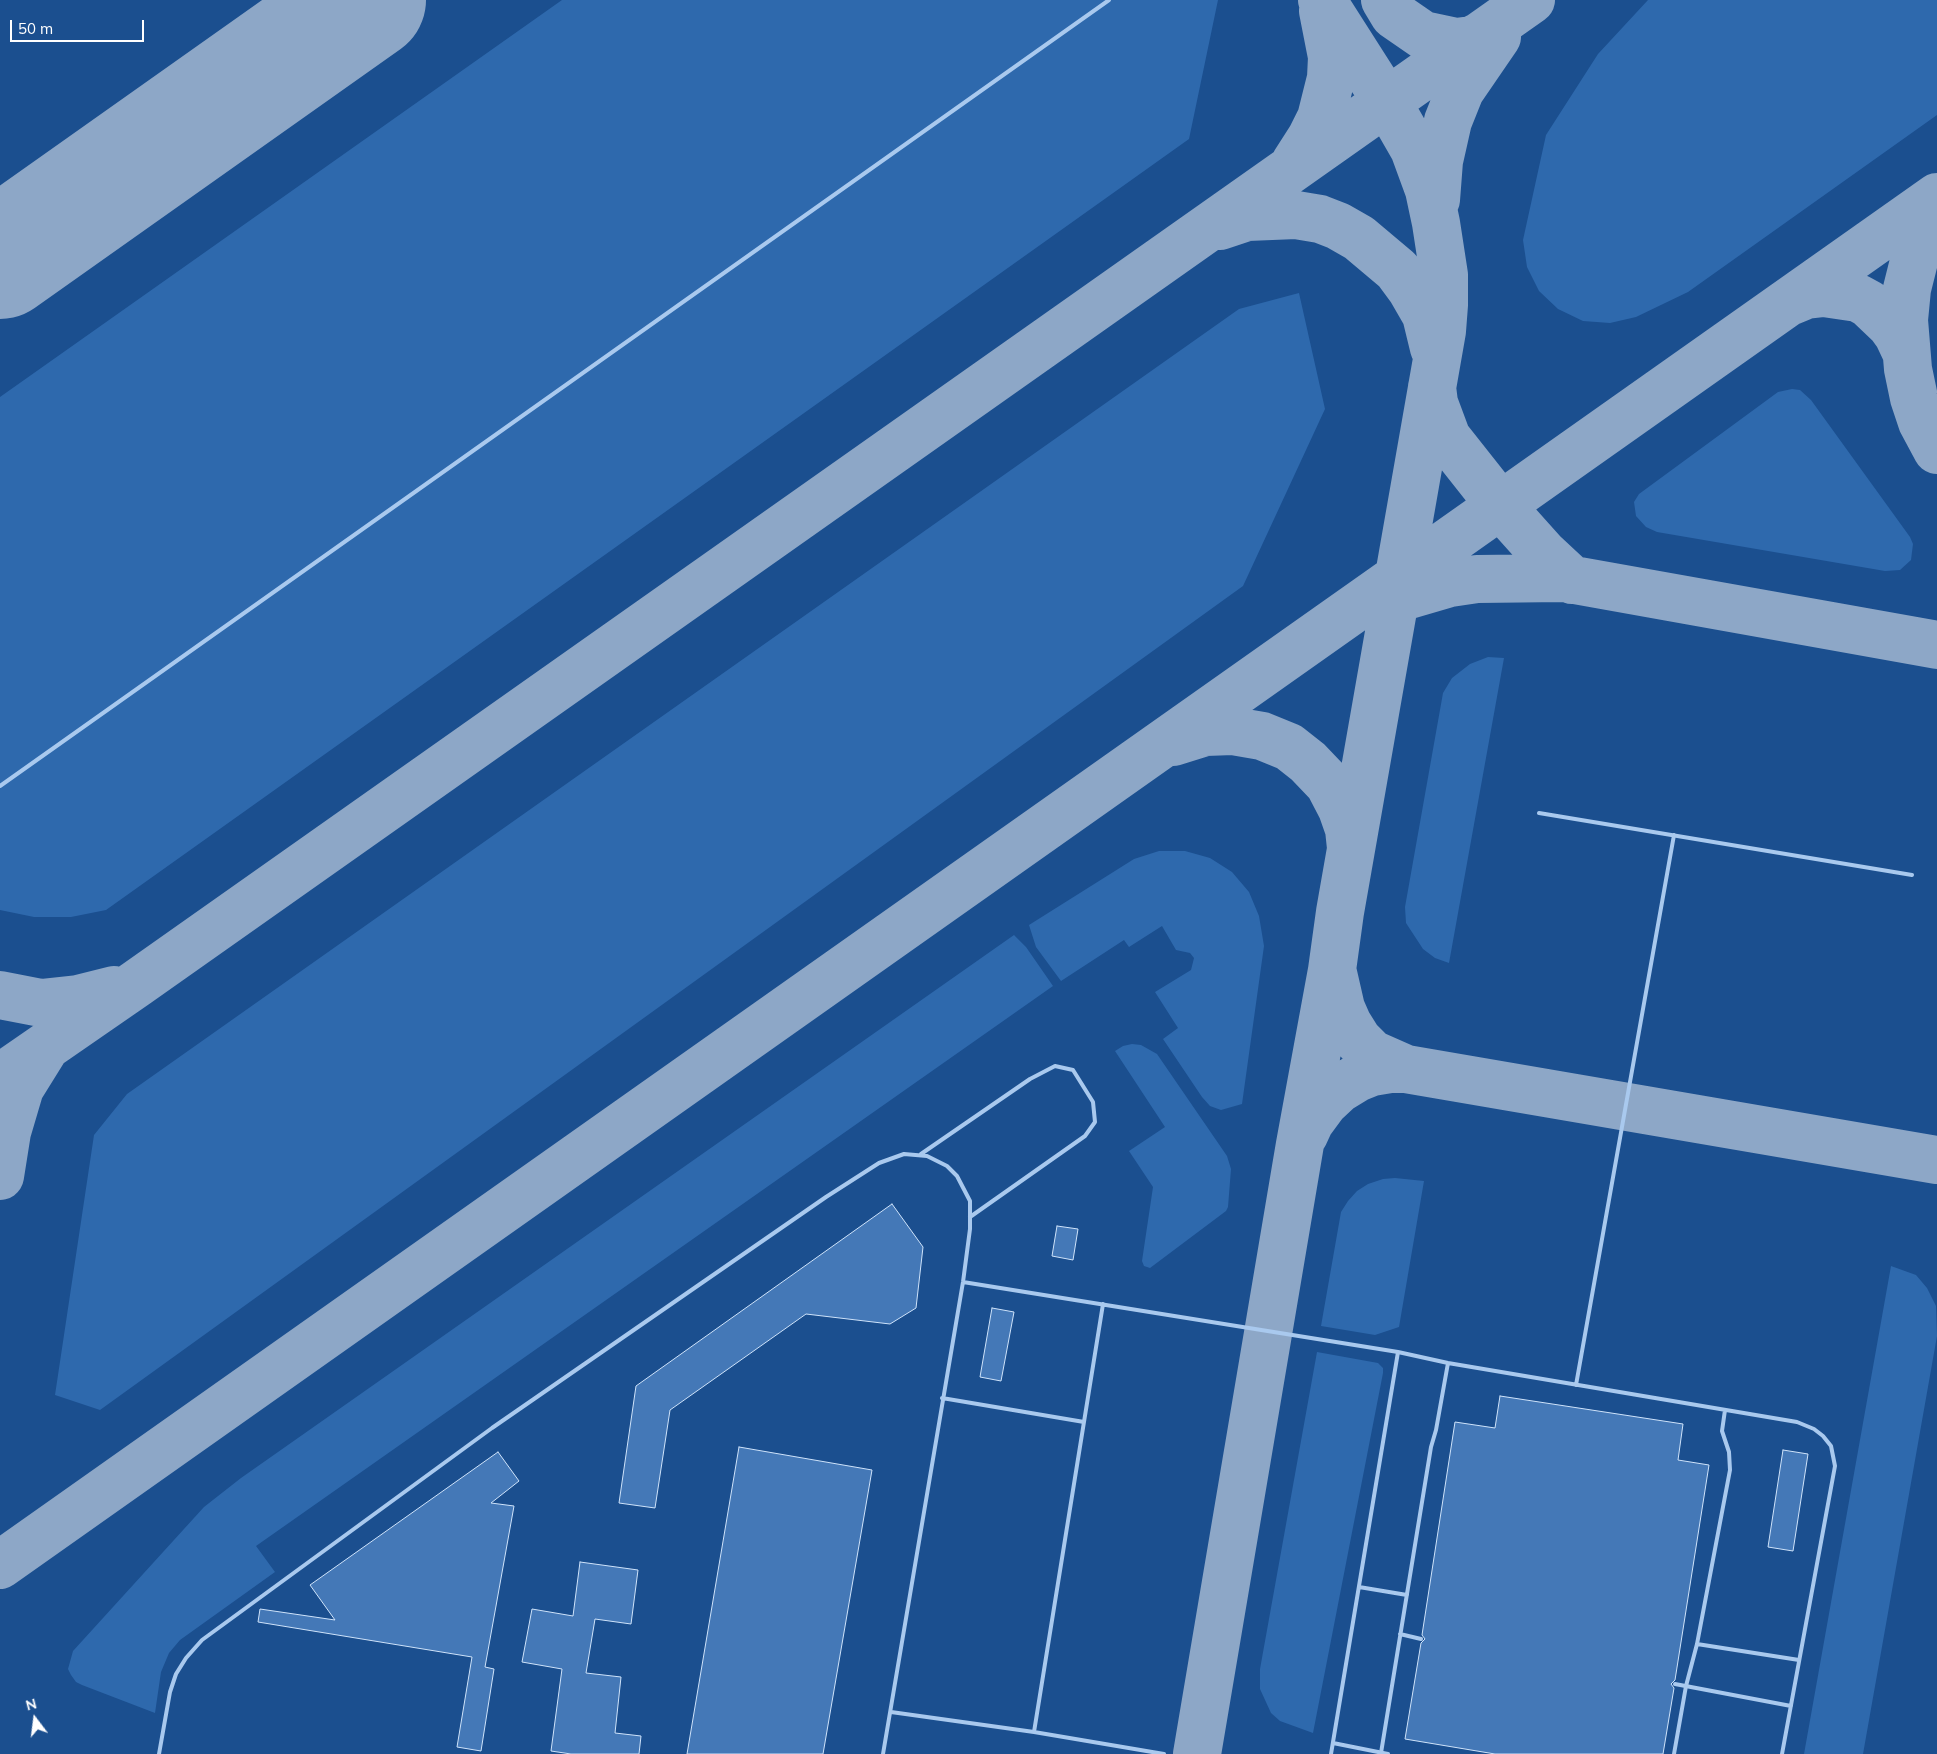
<!DOCTYPE html>
<html>
<head>
<meta charset="utf-8">
<style>
  body { margin:0 }
  #map { position:relative; width:1937px; height:1754px; overflow:hidden; background:#1b4f8f; font-family:Mulish,sans-serif }
  canvas { display:block }
  .north { position:absolute; left:10px; top:1694px; width:50px; height:50px; -webkit-text-stroke:4px #1b4f8f; paint-order:stroke; rotate:345deg; font-size:14px; font-weight:700; line-height:20px; text-align:center; color:#fff }
  .north::after { content:''; display:block; margin:auto; width:18px; height:22px; background:#fff; clip-path:polygon(50% 0,100% 100%,50% 72%,0 100%) }
  .scale { position:absolute; left:10px; top:20px; width:134px; height:22px; box-sizing:border-box; border:2px solid #fff; border-top:0; padding-left:6px; font-size:15px; line-height:18px; white-space:nowrap; color:#fff; -webkit-text-stroke:4px #1b4f8f; paint-order:stroke }
</style>
</head>
<body>
<div id="map">
<canvas width="1937" height="1754"></canvas>
<div class="north">N</div>
<div class="scale">50 m</div>
</div>
<script>
const c = document.querySelector('canvas').getContext('2d');
c.lineJoin = 'round';
function fillPath(path, color) {
  c.fillStyle = color;
  c.fill(path, 'evenodd');
}
function shape(rows) {
  const path = new Path2D();
  for (const r of rows) {
    path.moveTo(r[0], r[1]);
    for (let i = 2; i < r.length; i += 2) path.lineTo(r[i], r[i + 1]);
  }
  return path;
}
function trace(path, color, width, dash) {
  c.strokeStyle = color;
  c.lineWidth = width;
  c.lineCap = dash ? 'butt' : 'round';
  c.setLineDash(dash || []);
  c.stroke(path);
}
fillPath(shape([
  [562,0,1218,0,1189,139,106,910,71,917,34,917,0,910,0,397],
  [1648,0,1937,0,1937,115,1688,292,1636,317,1610,323,1583,321,1558,309,1539,291,1527,267,1523,240,1546,135,1598,54],
  [1299,293,1325,409,1243,586,100,1410,55,1395,94,1135,127,1094,1239,309],
  [1792,389,1800,390,1811,400,1910,537,1913,544,1911,560,1900,570,1885,571,1657,532,1646,527,1636,516,1634,502,1639,494,1778,392],
  [1488,657,1504,658,1449,963,1435,958,1423,949,1406,923,1405,907,1443,693,1452,678,1470,664],
  [1159,851,1185,851,1210,858,1232,872,1249,892,1259,916,1264,946,1242,1104,1221,1110,1210,1106,1202,1097,1163,1039,1178,1028,1155,992,1191,970,1194,958,1190,953,1176,950,1162,926,1129,947,1124,940,1061,981,1036,947,1029,925,1134,859],
  [1014,935,1026,947,1053,986,256,1546,275,1572,180,1640,169,1653,161,1672,155,1713,82,1685,76,1682,71,1675,68,1669,73,1651,204,1507,241,1478],
  [1132,1044,1141,1045,1157,1054,1227,1156,1231,1169,1228,1207,1226,1211,1150,1268,1144,1266,1142,1261,1153,1187,1129,1151,1165,1127,1115,1051,1123,1046],
  [1395,1178,1424,1181,1399,1327,1375,1335,1321,1326,1341,1212,1348,1201,1357,1191,1368,1184,1383,1179],
  [1891,1266,1916,1275,1927,1288,1936,1306,1937,1336,1863,1754,1804,1754],
  [1317,1352,1378,1363,1383,1368,1383,1373,1313,1733,1280,1721,1271,1713,1260,1689,1260,1669]
]), '#2e69ad');
trace(shape([
  [1385,0,1394,15,1423,35,1456,42,1472,40,1480,36],
  [1295,163,1311,138,1321,118,1331,78,1332,57,1323,11],
  [1436,200,1439,161,1448,121,1460,91,1497,37],
  [1937,218,1926,234,1914,261,1907,289,1904,320,1908,369,1914,398,1922,422,1937,450],
  [1220,226,1247,217,1296,215,1320,219,1338,226,1359,238,1397,270,1411,289,1426,315,1434,348],
  [1789,302,1806,295,1824,293,1858,298,1869,304,1890,324,1898,335,1906,352],
  [1432,387,1434,403,1447,438,1500,505,1543,553,1572,580],
  [1385,602,1450,583,1477,579,1563,578,1937,645],
  [1173,742,1205,732,1233,731,1262,736,1289,747,1308,762,1329,784,1342,809,1349,829,1351,848],
  [1333,973,1341,1008,1348,1024,1358,1040,1372,1054,1406,1069],
  [0,995,41,1003,78,999,114,990],
  [0,1078,136,984,1531,0],
  [1304,1135,1310,1122,1324,1103,1339,1089,1357,1078,1372,1072,1390,1069,1406,1069,1937,1160],
  [0,1176,7,1132,20,1088,43,1051],
  [0,1565,1937,197],
  [1197,1754,1300,1144,1332,970,1340,912,1442,331,1444,305,1444,275,1436,223,1429,190,1414,149,1387,102,1322,0]
]), '#8da7c7', 48);
trace(shape([
  [0,259,366,0]
]), '#8da7c7', 120);
const building = shape([
  [892,1204,923,1247,916,1308,890,1324,806,1314,670,1410,655,1508,619,1503,636,1386,892,1204],
  [1057,1226,1078,1229,1073,1260,1052,1256,1057,1226],
  [992,1308,1014,1312,1001,1381,980,1377,992,1308],
  [1500,1396,1683,1424,1678,1460,1709,1465,1675,1680,1671,1684,1674,1688,1663,1754,1495,1754,1405,1739,1421,1643,1425,1639,1422,1635,1455,1422,1495,1428,1500,1396],
  [739,1447,872,1470,823,1754,687,1754,739,1447],
  [1783,1450,1808,1454,1793,1551,1768,1547,1783,1450],
  [498,1452,519,1481,491,1503,514,1506,485,1667,494,1669,481,1751,457,1747,472,1657,258,1622,260,1609,335,1620,310,1585,498,1452],
  [580,1562,638,1570,631,1624,595,1619,586,1673,621,1677,615,1733,641,1736,639,1754,571,1754,551,1751,562,1669,522,1662,532,1609,573,1616,580,1562]
]);
fillPath(building, '#4478b7');
trace(building, '#cfe3fa', 1);
trace(shape([
  [0,786,1109,0],
  [1539,813,1912,875],
  [921,1154,1030,1079,1055,1066,1073,1070,1093,1102,1095,1122,1085,1136,970,1217],
  [963,1282,1398,1352,1448,1363,1797,1422,1814,1429,1823,1436,1831,1446,1835,1466,1782,1754],
  [1576,1385,1674,835],
  [942,1398,1084,1422],
  [1359,1587,1407,1595],
  [1400,1634,1421,1639],
  [1697,1644,1799,1660],
  [1675,1684,1791,1706],
  [891,1712,1034,1732,1164,1754],
  [1034,1732,1103,1304],
  [1333,1743,1388,1754],
  [1381,1753,1431,1447,1436,1430,1448,1363],
  [159,1754,170,1692,176,1674,186,1658,202,1640,492,1428,826,1197,879,1163,904,1154,927,1156,947,1166,957,1176,970,1201,970,1229,963,1282,883,1754],
  [1331,1754,1398,1352],
  [1674,1754,1686,1686,1697,1644,1730,1470,1729,1452,1722,1431,1725,1410]
]), '#a9c9ee', 4);
</script>
</body>
</html>
